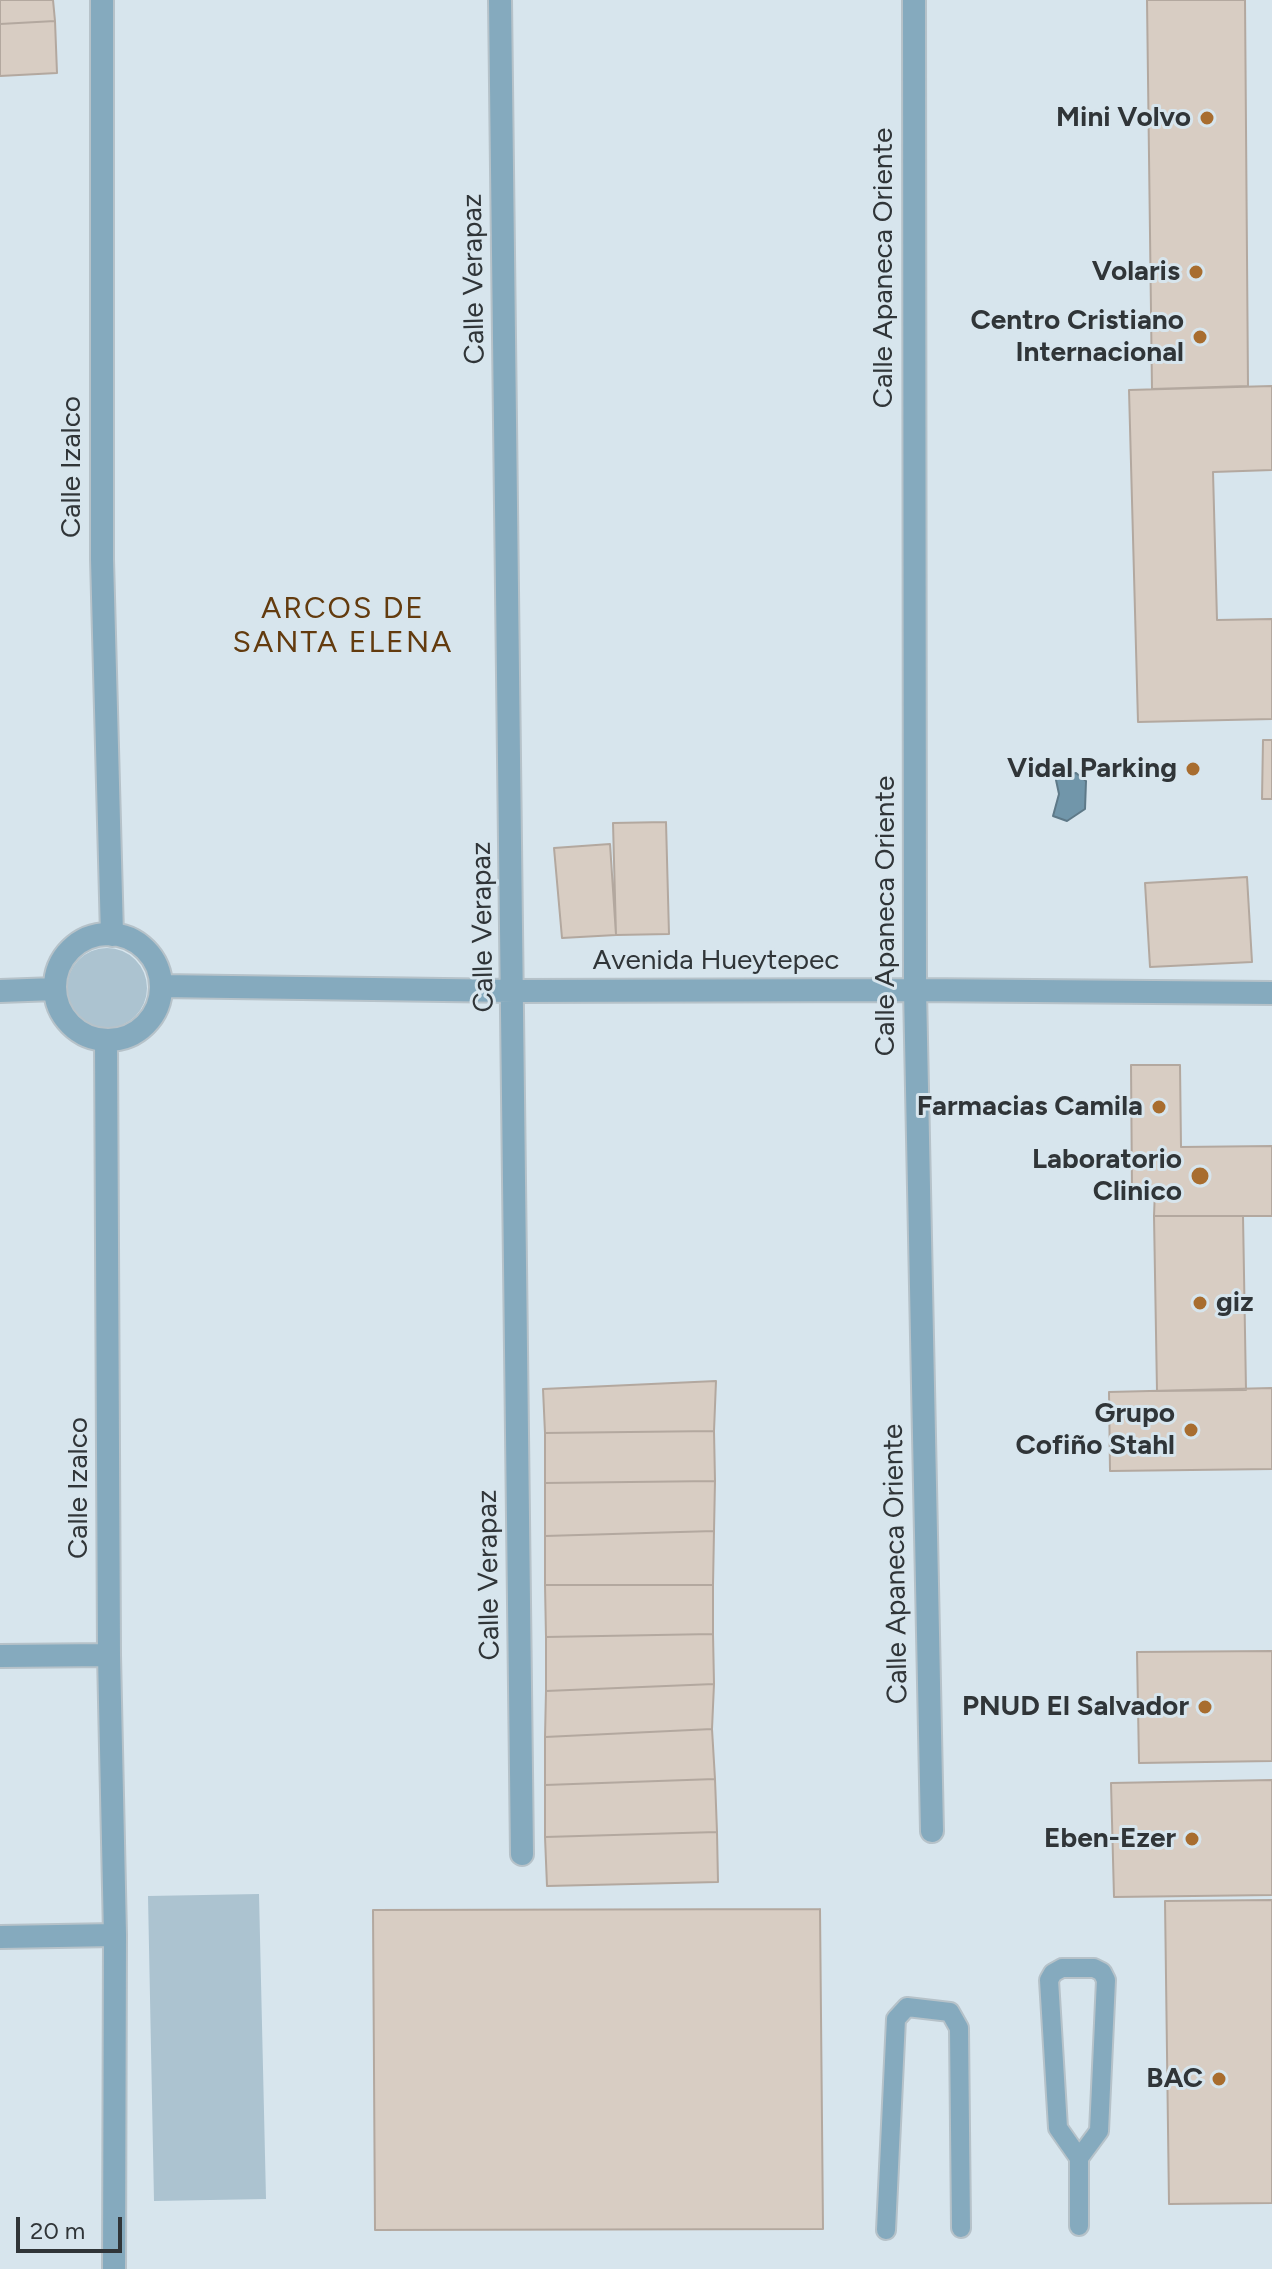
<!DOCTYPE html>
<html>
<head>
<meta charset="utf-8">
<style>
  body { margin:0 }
  #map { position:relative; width:1272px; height:2269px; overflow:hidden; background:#d7e5ed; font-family:Figtree,sans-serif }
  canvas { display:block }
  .scale { position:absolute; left:16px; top:2217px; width:106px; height:36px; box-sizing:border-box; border:4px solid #303538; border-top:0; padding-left:10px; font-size:24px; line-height:28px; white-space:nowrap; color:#303538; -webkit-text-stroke:6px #d7e5ed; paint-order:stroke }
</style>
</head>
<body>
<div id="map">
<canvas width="1272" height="2269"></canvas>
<div class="scale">20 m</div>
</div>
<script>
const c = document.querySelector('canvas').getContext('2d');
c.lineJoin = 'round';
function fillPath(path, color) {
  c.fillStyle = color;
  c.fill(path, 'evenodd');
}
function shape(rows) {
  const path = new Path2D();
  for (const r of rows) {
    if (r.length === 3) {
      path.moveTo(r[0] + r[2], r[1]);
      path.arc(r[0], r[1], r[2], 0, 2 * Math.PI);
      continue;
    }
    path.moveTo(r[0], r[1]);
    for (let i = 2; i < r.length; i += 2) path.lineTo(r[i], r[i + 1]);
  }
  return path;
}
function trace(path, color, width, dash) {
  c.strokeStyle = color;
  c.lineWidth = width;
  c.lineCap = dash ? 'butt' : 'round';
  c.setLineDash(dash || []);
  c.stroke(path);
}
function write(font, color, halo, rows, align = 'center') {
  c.font = font + ' Figtree,sans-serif';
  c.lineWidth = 6;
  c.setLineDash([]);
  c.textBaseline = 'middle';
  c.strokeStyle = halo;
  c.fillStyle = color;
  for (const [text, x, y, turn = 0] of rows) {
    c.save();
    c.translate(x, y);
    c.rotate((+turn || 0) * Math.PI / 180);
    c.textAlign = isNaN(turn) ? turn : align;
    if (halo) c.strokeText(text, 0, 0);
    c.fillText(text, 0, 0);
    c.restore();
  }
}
fillPath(shape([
  [107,988,40],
  [259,1894,266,2199,154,2201,148,1896]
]), '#acc3d0');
const water = shape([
  [1076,773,1086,781,1085,809,1067,821,1053,816,1059,794,1056,780,1061,775,1076,773]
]);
fillPath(water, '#7196aa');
trace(water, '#5e7988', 2);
const building = shape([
  [0,0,53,0,55,21,0,24,0,0],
  [1147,0,1245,0,1248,386,1152,389,1147,0],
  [55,21,57,73,0,76,0,24,55,21],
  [1272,386,1272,470,1213,472,1217,620,1272,619,1272,719,1138,722,1129,390,1272,386],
  [1263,740,1272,740,1272,799,1262,799,1263,740],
  [666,822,669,934,616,935,613,823,666,822],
  [610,844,616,935,562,938,554,848,610,844],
  [1247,877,1252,962,1150,967,1145,883,1247,877],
  [1131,1065,1180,1065,1181,1147,1272,1146,1272,1216,1154,1216,1155,1190,1132,1190,1131,1065],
  [1154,1216,1243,1216,1246,1390,1157,1391,1154,1216],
  [716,1381,714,1431,545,1433,543,1389,716,1381],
  [1272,1388,1272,1469,1110,1471,1109,1392,1272,1388],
  [714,1431,715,1481,545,1483,545,1433,714,1431],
  [715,1481,714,1531,545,1536,545,1483,715,1481],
  [714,1531,713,1585,545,1585,545,1536,714,1531],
  [545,1585,713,1585,713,1634,546,1637,545,1585],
  [713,1634,714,1684,546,1691,546,1637,713,1634],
  [1272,1651,1272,1761,1139,1763,1137,1652,1272,1651],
  [714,1684,712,1729,545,1737,546,1691,714,1684],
  [712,1729,715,1779,545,1785,545,1737,712,1729],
  [715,1779,717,1832,545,1837,545,1785,715,1779],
  [1272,1780,1272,1895,1114,1897,1111,1783,1272,1780],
  [717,1832,718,1882,547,1886,545,1837,717,1832],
  [1272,1900,1272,2203,1169,2204,1165,1901,1272,1900],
  [820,1909,823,2229,375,2230,373,1910,820,1909]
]);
fillPath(building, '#d8cdc3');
trace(building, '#b3a89f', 2);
const service = shape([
  [1079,2158,1099,2131,1106,1980,1102,1972,1094,1968,1062,1968,1053,1973,1049,1980,1058,2128,1079,2158,1079,2226],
  [886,2230,896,2019,907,2007,950,2012,959,2028,961,2228]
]);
const minor = shape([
  [102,0,102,559,112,935],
  [500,0,522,1854],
  [914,0,915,990,932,1831],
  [108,987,53],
  [161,986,514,991,915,990,1272,993],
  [0,991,55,989],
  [106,1040,109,1655,115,1935,114,2269],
  [0,1656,109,1655],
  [0,1937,115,1935]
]);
trace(service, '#b6c2c9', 22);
trace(minor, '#b6c2c9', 26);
trace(service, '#85aabe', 18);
trace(minor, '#85aabe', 22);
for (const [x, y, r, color] of [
  [1207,118,8,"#a86d2f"],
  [1196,272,8,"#a86d2f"],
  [1200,337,8,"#a86d2f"],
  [1193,769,8,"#a86d2f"],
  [1159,1107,8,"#a86d2f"],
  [1200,1176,10,"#a86d2f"],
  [1200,1303,8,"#a86d2f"],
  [1191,1430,8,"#a86d2f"],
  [1205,1707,8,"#a86d2f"],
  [1192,1839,8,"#a86d2f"],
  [1219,2079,8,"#a86d2f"]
]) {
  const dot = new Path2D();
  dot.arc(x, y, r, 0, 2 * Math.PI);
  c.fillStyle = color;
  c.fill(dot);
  trace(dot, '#d7e5ed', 3);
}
write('bold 28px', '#303538', '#d7e5ed', [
  ["Mini Volvo",1191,118],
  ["Volaris",1180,272],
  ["Centro Cristiano",1184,321],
  ["Internacional",1184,353],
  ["Vidal Parking",1177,769],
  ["Farmacias Camila",1143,1107],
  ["Laboratorio",1182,1160],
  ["Clinico",1182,1192],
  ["giz",1216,1303,"left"],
  ["Grupo",1175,1414],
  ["Cofiño Stahl",1175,1446],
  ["PNUD El Salvador",1189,1707],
  ["Eben-Ezer",1176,1839],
  ["BAC",1203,2079]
], 'right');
write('28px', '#303538', '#d7e5ed', [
  ["Calle Apaneca Oriente",884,268,-90],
  ["Calle Verapaz",474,279,-91],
  ["Calle Izalco",72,467,-90],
  ["Calle Apaneca Oriente",886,916,-90],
  ["Calle Verapaz",483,927,-91],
  ["Avenida Hueytepec",716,961],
  ["Calle Izalco",79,1488,-90],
  ["Calle Apaneca Oriente",896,1564,-91],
  ["Calle Verapaz",489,1575,-91]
]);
c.letterSpacing = '2px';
write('30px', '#633b0e', '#d7e5ed', [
  ["ARCOS DE",343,609],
  ["SANTA ELENA",343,643]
]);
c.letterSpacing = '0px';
</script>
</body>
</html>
